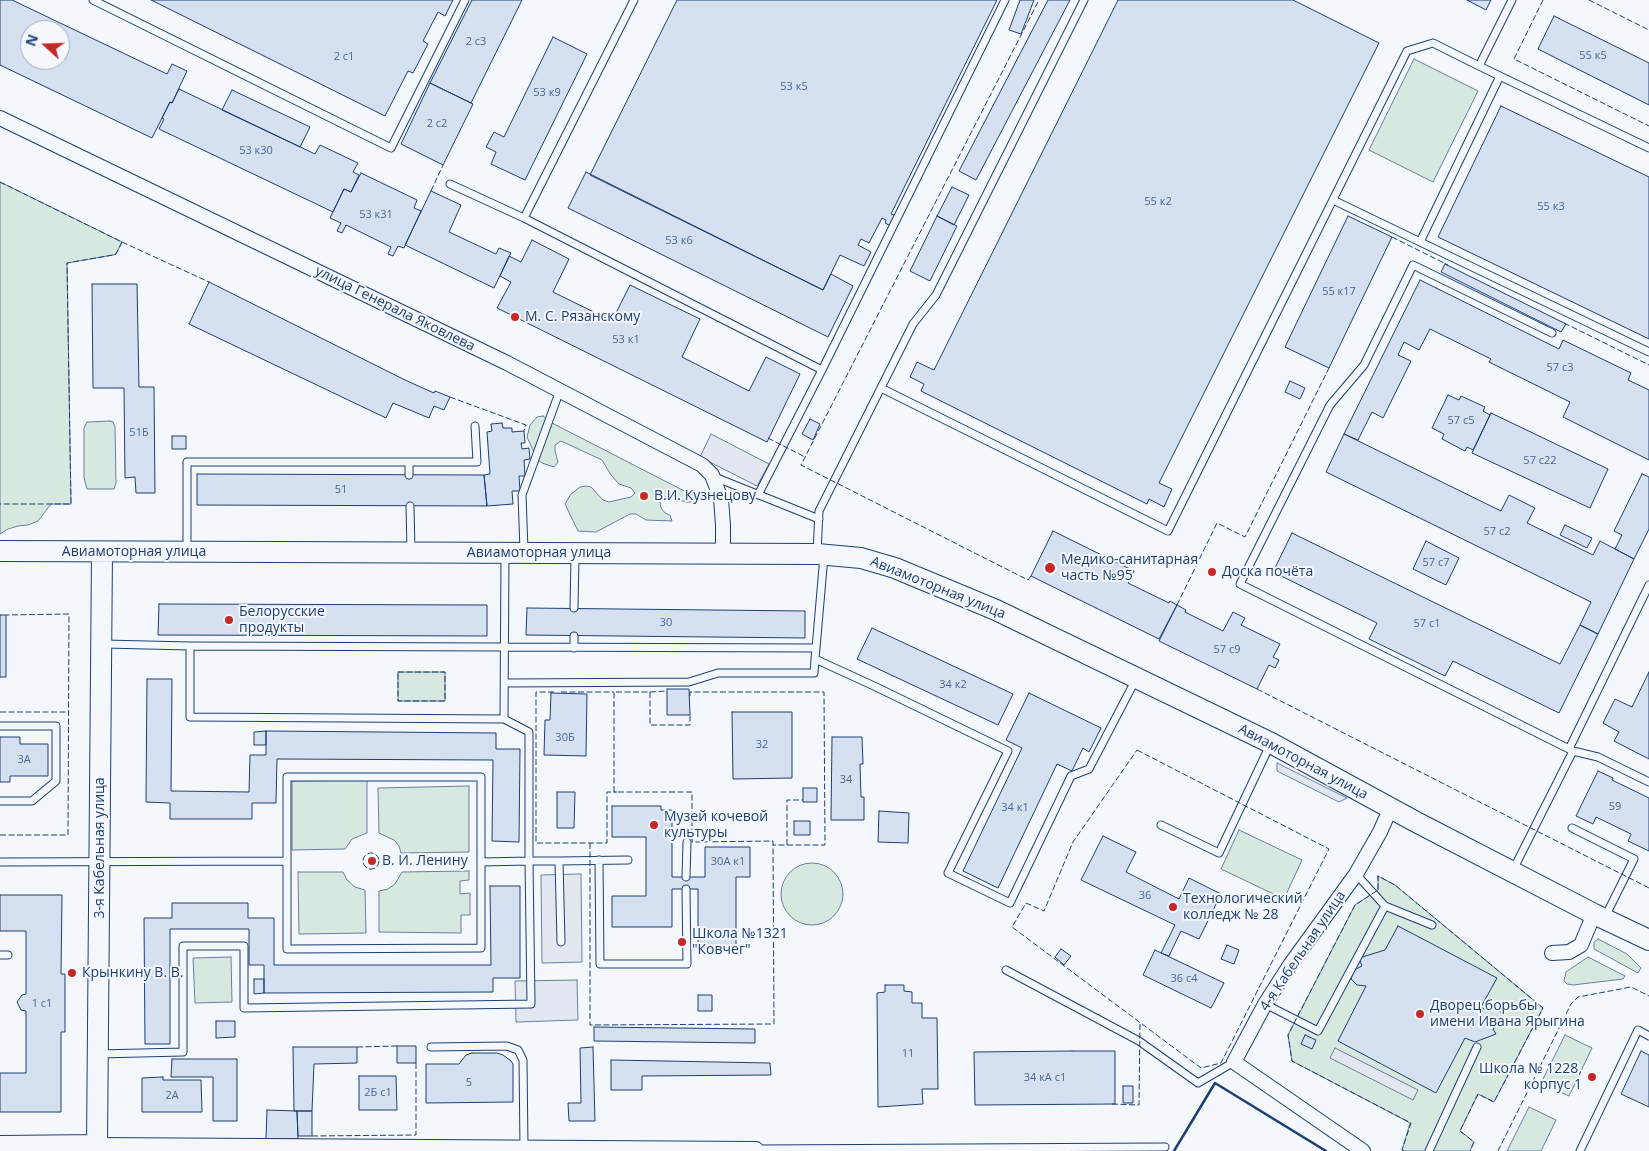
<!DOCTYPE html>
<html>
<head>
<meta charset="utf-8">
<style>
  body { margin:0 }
  #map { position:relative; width:1649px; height:1151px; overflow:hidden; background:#f4f7fb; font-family:"Open Sans",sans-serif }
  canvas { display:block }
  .north { position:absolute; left:20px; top:20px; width:50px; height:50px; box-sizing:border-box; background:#f4f7fb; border:1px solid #9eadc5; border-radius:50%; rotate:290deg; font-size:14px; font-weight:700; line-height:20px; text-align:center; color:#1d3f73 }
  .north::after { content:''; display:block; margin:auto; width:18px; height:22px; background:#c62828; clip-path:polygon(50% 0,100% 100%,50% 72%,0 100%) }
</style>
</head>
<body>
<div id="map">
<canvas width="1649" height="1151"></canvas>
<div class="north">N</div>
</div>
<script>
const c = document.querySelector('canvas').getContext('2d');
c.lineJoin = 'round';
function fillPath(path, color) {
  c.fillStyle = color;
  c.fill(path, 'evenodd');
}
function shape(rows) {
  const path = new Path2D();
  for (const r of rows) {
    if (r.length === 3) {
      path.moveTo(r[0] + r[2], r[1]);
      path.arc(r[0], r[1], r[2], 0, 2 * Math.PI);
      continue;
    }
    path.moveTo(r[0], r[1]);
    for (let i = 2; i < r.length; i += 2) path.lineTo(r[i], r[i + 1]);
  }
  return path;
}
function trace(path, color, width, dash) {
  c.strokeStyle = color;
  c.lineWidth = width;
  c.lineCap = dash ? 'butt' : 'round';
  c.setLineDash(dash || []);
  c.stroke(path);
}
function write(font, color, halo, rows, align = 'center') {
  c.font = font + ' "Open Sans",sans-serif';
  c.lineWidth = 4;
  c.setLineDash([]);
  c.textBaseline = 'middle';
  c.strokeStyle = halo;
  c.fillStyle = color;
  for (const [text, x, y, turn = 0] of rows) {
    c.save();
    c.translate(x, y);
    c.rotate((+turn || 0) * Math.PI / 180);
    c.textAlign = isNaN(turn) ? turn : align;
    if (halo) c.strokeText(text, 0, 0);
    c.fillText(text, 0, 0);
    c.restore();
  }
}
const green = shape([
  [1414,59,1478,91,1433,182,1369,150,1414,59],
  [0,182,122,242,116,254,113,255,67,263,71,504,51,504,38,521,28,525,18,526,8,529,0,534,0,182],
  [543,416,552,423,696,497,692,502,686,502,669,496,663,497,660,502,661,508,665,513,670,515,672,521,646,520,636,514,630,514,596,532,578,531,565,504,571,494,580,487,586,486,591,487,603,500,609,502,631,497,635,493,631,488,619,484,611,475,602,460,561,441,555,445,555,451,558,462,554,467,542,463,537,459,527,437,530,425,537,417,543,416],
  [110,421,113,422,115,427,116,483,114,489,87,489,84,478,84,428,87,422,89,422,110,421],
  [398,672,445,672,445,701,398,701,398,672],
  [367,780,367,833,352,839,345,849,292,850,292,781,367,780],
  [469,786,469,852,401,853,399,846,394,840,379,833,378,788,469,786],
  [1239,830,1302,860,1284,899,1221,869,1239,830],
  [812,894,31],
  [469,871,469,880,460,881,460,894,470,893,470,915,461,915,461,933,379,932,379,891,388,889,395,884,402,872,469,871],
  [298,872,343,872,347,880,355,887,365,890,366,933,299,934,298,872],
  [1378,876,1395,885,1543,1008,1494,1102,1478,1094,1460,1131,1474,1142,1470,1151,1404,1151,1402,1150,1410,1123,1292,1061,1288,1035,1355,905,1378,890,1378,876],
  [1598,939,1627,954,1641,968,1638,973,1594,949,1594,942,1598,939],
  [231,957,232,1002,195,1003,193,958,231,957],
  [1588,957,1623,975,1625,976,1623,979,1573,985,1567,984,1564,981,1566,972,1588,957],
  [1565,1035,1592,1048,1569,1096,1541,1083,1565,1035],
  [1529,1107,1556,1120,1541,1151,1507,1151,1529,1107]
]);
fillPath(green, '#d7e8df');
trace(green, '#687fa3', 1);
const parking = shape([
  [711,434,769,464,757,486,700,457,711,434],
  [1277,763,1347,798,1339,802,1277,771,1277,763],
  [581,874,582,962,542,963,541,875,581,874],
  [577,980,578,1020,516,1022,515,981,577,980],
  [1335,1048,1418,1090,1413,1100,1330,1058,1335,1048]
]);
fillPath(parking, '#e3e8f0');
trace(parking, '#687fa3', 1);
const building = shape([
  [0,0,12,0,167,74,172,64,187,71,172,103,170,102,152,138,0,65,0,0],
  [30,30,60,30,60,60,30,60,30,30],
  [151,0,453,0,445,16,438,12,423,41,428,44,413,73,408,71,385,116,151,0],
  [472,0,522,0,471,103,430,83,472,0],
  [677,0,997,0,891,214,896,216,891,226,885,223,886,220,882,218,869,243,861,239,858,245,871,252,864,266,840,255,823,290,590,175,677,0],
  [1020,0,1034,0,1021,34,1009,30,1020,0],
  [1048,0,1070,0,976,180,959,171,1048,0],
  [1118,0,1293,0,1379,43,1159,483,1172,489,1164,507,1149,499,1147,504,921,391,924,384,910,377,917,362,934,370,1118,0],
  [1467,0,1491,0,1486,10,1467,0],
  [1554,16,1649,63,1649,105,1538,49,1554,16],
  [553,37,587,54,525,180,491,164,496,152,486,147,494,132,504,137,553,37],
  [430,83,473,104,443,165,401,144,430,83],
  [179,89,315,154,320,145,358,163,353,172,359,175,351,192,344,189,333,212,159,129,164,119,162,118,170,102,172,103,179,89],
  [232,90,310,127,300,147,222,110,232,90],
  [1501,106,1649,177,1649,339,1438,237,1501,106],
  [586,172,823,290,831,274,853,286,828,337,568,208,586,172],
  [361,173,417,200,414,208,421,211,404,248,398,246,393,256,388,254,391,247,346,225,342,233,337,231,341,223,330,218,344,189,351,192,361,173],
  [952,187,969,195,954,225,937,216,952,187],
  [431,191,461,205,449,232,496,254,499,248,511,253,494,288,405,245,431,191],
  [937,216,957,226,930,281,910,271,937,216],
  [1348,216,1392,237,1329,368,1285,347,1348,216],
  [532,240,569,259,553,292,612,321,630,285,700,319,682,357,749,391,766,357,800,374,767,442,497,308,511,282,500,276,509,256,521,262,532,240],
  [1445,264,1566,324,1561,332,1441,272,1445,264],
  [1420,280,1559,349,1563,340,1631,373,1628,380,1649,390,1649,460,1563,417,1570,402,1489,362,1491,359,1430,329,1419,350,1404,342,1398,355,1411,361,1383,418,1372,412,1358,440,1344,434,1420,280],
  [209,282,405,380,434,393,435,391,450,397,444,410,434,406,429,418,393,403,386,418,189,324,209,282],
  [92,284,137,284,139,387,154,387,155,493,136,493,135,477,125,478,124,388,93,388,92,284],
  [1290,381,1305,388,1300,399,1285,392,1290,381],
  [1448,395,1459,400,1461,396,1485,407,1483,411,1490,415,1473,450,1467,447,1465,451,1442,439,1444,434,1432,428,1448,395],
  [1491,413,1608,469,1590,508,1472,453,1491,413],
  [810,419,820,424,813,440,802,434,810,419],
  [502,423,503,428,512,428,512,432,524,431,525,443,521,443,522,449,529,448,530,459,524,460,525,476,519,476,520,491,512,491,513,504,487,506,484,475,490,474,487,432,492,431,491,424,502,423],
  [1344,434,1501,511,1509,495,1535,508,1527,523,1593,555,1600,541,1634,559,1598,634,1580,625,1591,602,1326,472,1344,434],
  [172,436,186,436,186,449,172,449,172,436],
  [197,474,484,475,487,506,197,505,197,474],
  [1642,474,1649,477,1649,529,1634,559,1615,549,1622,535,1614,531,1642,474],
  [1565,525,1592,538,1587,548,1560,535,1565,525],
  [1053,531,1134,571,1128,583,1169,603,1170,601,1177,605,1159,639,1031,576,1053,531],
  [1292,533,1560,664,1580,625,1598,634,1559,713,1453,661,1445,676,1369,639,1377,623,1273,572,1292,533],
  [1426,541,1459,558,1446,585,1413,569,1426,541],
  [159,604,487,605,487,636,158,635,159,604],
  [1177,605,1186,610,1185,612,1223,631,1233,612,1245,618,1241,625,1280,644,1273,657,1279,660,1275,668,1269,665,1257,689,1159,641,1177,605],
  [527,608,805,611,805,638,526,635,527,608],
  [0,615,6,615,6,677,0,677,0,615],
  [872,628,1013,694,998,725,857,659,872,628],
  [1649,672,1649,759,1614,741,1619,732,1603,723,1615,699,1632,707,1649,672],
  [147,679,172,679,171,791,249,792,250,755,266,755,266,731,496,733,496,749,520,749,519,842,492,841,493,760,277,759,276,803,252,803,252,819,170,819,170,803,146,802,147,679],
  [667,689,689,689,690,715,667,715,667,689],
  [551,693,587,694,586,756,544,755,545,720,550,720,551,693],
  [1029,693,1101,728,1089,752,1083,748,1072,771,1057,764,998,888,963,871,1022,748,1006,740,1029,693],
  [732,712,792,712,792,778,733,779,732,712],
  [266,731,266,745,254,745,254,732,266,731],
  [0,737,20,737,20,744,48,744,48,776,10,776,10,782,0,782,0,737],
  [832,737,862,737,863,764,860,764,861,797,864,797,864,820,831,820,832,737],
  [1598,771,1613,778,1612,780,1649,798,1649,851,1628,841,1631,834,1596,817,1593,824,1576,816,1598,771],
  [803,788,817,788,817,802,803,802,803,788],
  [557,792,575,792,574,828,557,828,557,792],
  [612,806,661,806,661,810,672,810,672,877,705,877,705,847,750,847,750,877,736,877,736,947,698,948,698,889,672,889,672,927,612,927,612,896,646,896,646,837,612,837,612,806],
  [879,811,909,813,908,843,878,842,879,811],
  [794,821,810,821,810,835,794,835,794,821],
  [1103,836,1136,852,1126,872,1179,899,1189,878,1221,894,1199,939,1181,931,1169,956,1161,953,1175,925,1081,880,1103,836],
  [490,886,520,886,520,978,493,978,493,992,264,993,264,965,249,965,249,929,170,929,170,1044,145,1044,144,918,172,918,172,903,248,903,248,918,274,918,274,965,491,965,490,886],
  [0,895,62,895,61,974,65,974,65,1032,61,1032,61,1112,0,1112,0,1073,26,1073,26,1011,21,1010,17,1002,22,995,26,994,26,931,0,931,0,895],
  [1398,926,1497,978,1481,1007,1488,1011,1495,1008,1503,1014,1500,1024,1493,1029,1496,1034,1475,1042,1465,1038,1436,1093,1338,1041,1366,986,1357,985,1351,979,1354,970,1362,966,1359,958,1385,950,1398,926],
  [1227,945,1239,950,1234,964,1221,959,1227,945],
  [1061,949,1071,956,1064,965,1055,957,1061,949],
  [1155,950,1224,983,1211,1008,1143,975,1155,950],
  [254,979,264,979,264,993,254,994,254,979],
  [885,985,904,985,904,991,912,992,912,1003,922,1003,922,1018,937,1018,938,1089,922,1089,923,1104,878,1107,877,993,885,992,885,985],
  [698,995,712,995,712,1011,698,1011,698,995],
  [216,1021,235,1021,235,1037,216,1038,216,1021],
  [594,1027,755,1029,755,1043,594,1041,594,1027],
  [1305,1035,1316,1040,1312,1049,1301,1044,1305,1035],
  [397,1046,416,1046,416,1063,397,1063,397,1046],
  [293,1047,357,1047,357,1063,314,1064,312,1111,294,1111,293,1047],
  [593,1047,595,1121,569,1121,568,1103,581,1103,580,1048,593,1047],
  [1072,1051,1115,1051,1115,1104,975,1105,974,1052,1072,1051],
  [1641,1051,1649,1055,1649,1107,1621,1094,1641,1051],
  [472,1053,497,1053,503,1055,511,1061,513,1064,513,1102,426,1103,426,1064,459,1064,466,1055,472,1053],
  [172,1059,237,1059,237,1121,213,1121,213,1077,171,1077,172,1059],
  [611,1060,770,1063,771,1075,642,1076,642,1090,611,1090,611,1060],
  [359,1076,396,1076,397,1110,359,1110,359,1076],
  [163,1077,163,1080,201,1080,202,1112,142,1112,142,1078,163,1077],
  [1123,1086,1133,1086,1133,1103,1123,1103,1123,1086],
  [267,1110,297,1111,298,1139,266,1139,267,1110],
  [297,1111,312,1111,312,1136,298,1136,297,1111]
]);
fillPath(building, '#d5e0f0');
trace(building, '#1d3f73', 1);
const lane = shape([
  [93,0,391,148,465,0],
  [1479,66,1649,148],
  [450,184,524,218,822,370,758,495],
  [1333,200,1649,352],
  [524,218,634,0],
  [1420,242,1500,76],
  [822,370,1005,0],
  [881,388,1168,531,1407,51,1433,43,1479,66,1512,0],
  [409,463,409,475],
  [712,476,819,519],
  [410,506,411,551],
  [524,550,522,495,560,390],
  [187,551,187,462,477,462,475,426],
  [817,554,819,511,913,324,936,295,1084,0],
  [574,608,575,556],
  [104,644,190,646,816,648,815,659,874,686,1008,751,948,873,1010,903,1071,776,1089,769,1136,679],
  [190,646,190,717,504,719],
  [574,648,574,636],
  [816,648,824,556],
  [505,683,689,682,718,673,814,673,815,659],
  [0,726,56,726,56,781,32,801,0,801],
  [1569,749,1649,585],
  [1573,751,1598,757,1649,782],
  [1161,825,1219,853,1270,745],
  [1572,828,1634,859,1605,917],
  [599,860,600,964,687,964,686,889],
  [559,861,628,860],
  [0,862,287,861,287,777,481,777,481,948,287,949,287,861],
  [481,862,529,861,529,732,504,719,505,554],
  [1513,870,1573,751,1240,584,1330,405,1364,365,1413,265,1552,333],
  [1356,874,1385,906,1432,925],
  [686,877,687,842],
  [0,955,8,955],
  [1006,970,1139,1041,1198,1083,1234,1062],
  [1265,1004,1318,1031,1385,906],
  [431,1047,507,1046,518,1050,523,1060,524,1148],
  [98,1054,183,1052,183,946,244,946,244,1008,531,1004,529,861,559,861,561,942],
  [756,1149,1165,1147],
  [1429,1151,1477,1047],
  [1580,1151,1638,1030,1649,1036]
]);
const street = shape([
  [0,118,507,363,702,465,712,475,721,499,723,525,723,554],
  [1552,953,1569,952,1581,945,1594,914],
  [97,1145,756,1149],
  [1363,1151,1234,1062,1265,1004,1290,965,1356,874,1380,832,1391,807]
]);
const secondary = shape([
  [0,551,817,554,861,558,895,568,996,610,1271,743,1418,823,1594,914,1649,940],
  [0,1146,97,1145,102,552]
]);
trace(lane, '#1d3f73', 9);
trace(street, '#1d3f73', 16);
trace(secondary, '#1d3f73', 22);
trace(lane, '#f4f7fb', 7);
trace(street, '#f4f7fb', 14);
trace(secondary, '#f4f7fb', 20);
trace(shape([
  [1543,0,1514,59,1649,126],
  [1589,0,1649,30],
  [0,182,122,242,116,254,113,255,67,263,71,504,0,504],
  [431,191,443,165],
  [1392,237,1448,265],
  [122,242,209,282],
  [1564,323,1649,365],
  [450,397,526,425,524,431],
  [768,438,805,457],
  [1031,576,1028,580,801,465,1039,0],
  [1177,605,1217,523,1245,537,1329,368],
  [398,672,445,672,445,701,398,701,398,672],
  [1257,689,1649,888],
  [554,692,536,692,536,843,607,843,607,792,617,792],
  [561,692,614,692],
  [650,692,666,691],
  [690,696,690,692,824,692,825,845,773,845],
  [0,712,69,712],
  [1137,750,1329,849,1221,1063,1201,1068,1012,927,1026,903,1044,911,1073,842,1137,750],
  [614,792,614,692,650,692,650,725,690,725,690,714],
  [0,835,68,835,69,614,6,615],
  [590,843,590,1025,774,1024,773,841,692,842,692,792,614,792],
  [787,845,787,800,803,800],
  [371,861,8],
  [357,1047,397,1046],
  [1112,1104,1139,1105,1140,1023],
  [312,1136,416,1135,416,1063],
  [1404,1151,1402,1150,1411,1123,1292,1061,1288,1035,1355,905,1378,890,1378,876,1395,885,1543,1008,1494,1102,1478,1094,1460,1131,1474,1142,1470,1151],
  [1498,1151,1571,1004,1578,997,1631,987,1649,996]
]), '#1d3f73', 1, [6, 2.5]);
trace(shape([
  [1174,1151,1215,1083,1326,1151]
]), '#1d3f73', 2.5);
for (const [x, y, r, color] of [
  [515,317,5,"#c62828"],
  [644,496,5,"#c62828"],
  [1050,568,6,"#c62828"],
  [1212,572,5,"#c62828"],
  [229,620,5,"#c62828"],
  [654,825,5,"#c62828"],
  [372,861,5,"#c62828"],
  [1173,907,5,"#c62828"],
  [682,942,5,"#c62828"],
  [72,973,5,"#c62828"],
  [1420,1014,5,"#c62828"],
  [1592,1077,5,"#c62828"]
]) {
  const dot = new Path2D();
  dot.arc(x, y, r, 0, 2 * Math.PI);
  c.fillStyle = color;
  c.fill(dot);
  trace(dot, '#f4f7fb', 2);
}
write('11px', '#4b6792', null, [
  ["2 с3",476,42],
  ["55 к5",1593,56],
  ["2 с1",344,57],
  ["53 к5",794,87],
  ["53 к9",547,93],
  ["2 с2",437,124],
  ["53 к30",256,151],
  ["55 к2",1158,202],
  ["55 к3",1551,207],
  ["53 к31",376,215],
  ["53 к6",679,241],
  ["55 к17",1339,292],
  ["53 к1",626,340],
  ["57 с3",1560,368],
  ["57 с5",1461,421],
  ["51Б",139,433],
  ["57 с22",1540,461],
  ["51",341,490],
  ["57 с2",1497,532],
  ["57 с7",1436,563],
  ["30",666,623],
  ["57 с1",1427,624],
  ["57 с9",1227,650],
  ["34 к2",953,685],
  ["30Б",565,738],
  ["32",762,745],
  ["3А",24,760],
  ["34",846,780],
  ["59",1615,807],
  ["34 к1",1015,808],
  ["30А к1",728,862],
  ["36",1145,896],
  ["36 с4",1184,979],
  ["1 с1",42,1004],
  ["11",908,1054],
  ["34 кА с1",1045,1078],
  ["5",469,1083],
  ["2Б с1",378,1093],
  ["2А",172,1096]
]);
write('14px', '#1d3f73', '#f4f7fb', [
  ["улица Генерала Яковлева",395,309,26],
  ["Авиамоторная улица",134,552],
  ["Авиамоторная улица",539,553],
  ["Авиамоторная улица",938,588,22],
  ["Авиамоторная улица",1303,762,28],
  ["3-я Кабельная улица",100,848,-90],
  ["4-я Кабельная улица",1303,951,-56]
]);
write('14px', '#1d3f73', '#f4f7fb', [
  ["М. С. Рязанскому",525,317],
  ["В.И. Кузнецову",654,496],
  ["Медико-санитарная",1061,560],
  ["часть №95",1061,576],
  ["Доска почёта",1222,572],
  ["Белорусские",239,612],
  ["продукты",239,628],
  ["Музей кочевой",664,817],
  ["культуры",664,833],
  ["В. И. Ленину",382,861],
  ["Технологический",1183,899],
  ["колледж № 28",1183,915],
  ["Школа №1321",692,934],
  ["\"Ковчег\"",692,950],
  ["Крынкину В. В.",82,973],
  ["Дворец борьбы",1430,1006],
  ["имени Ивана Ярыгина",1430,1022],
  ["Школа № 1228,",1582,1069,"right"],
  ["корпус 1",1582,1085,"right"]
], 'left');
</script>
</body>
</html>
